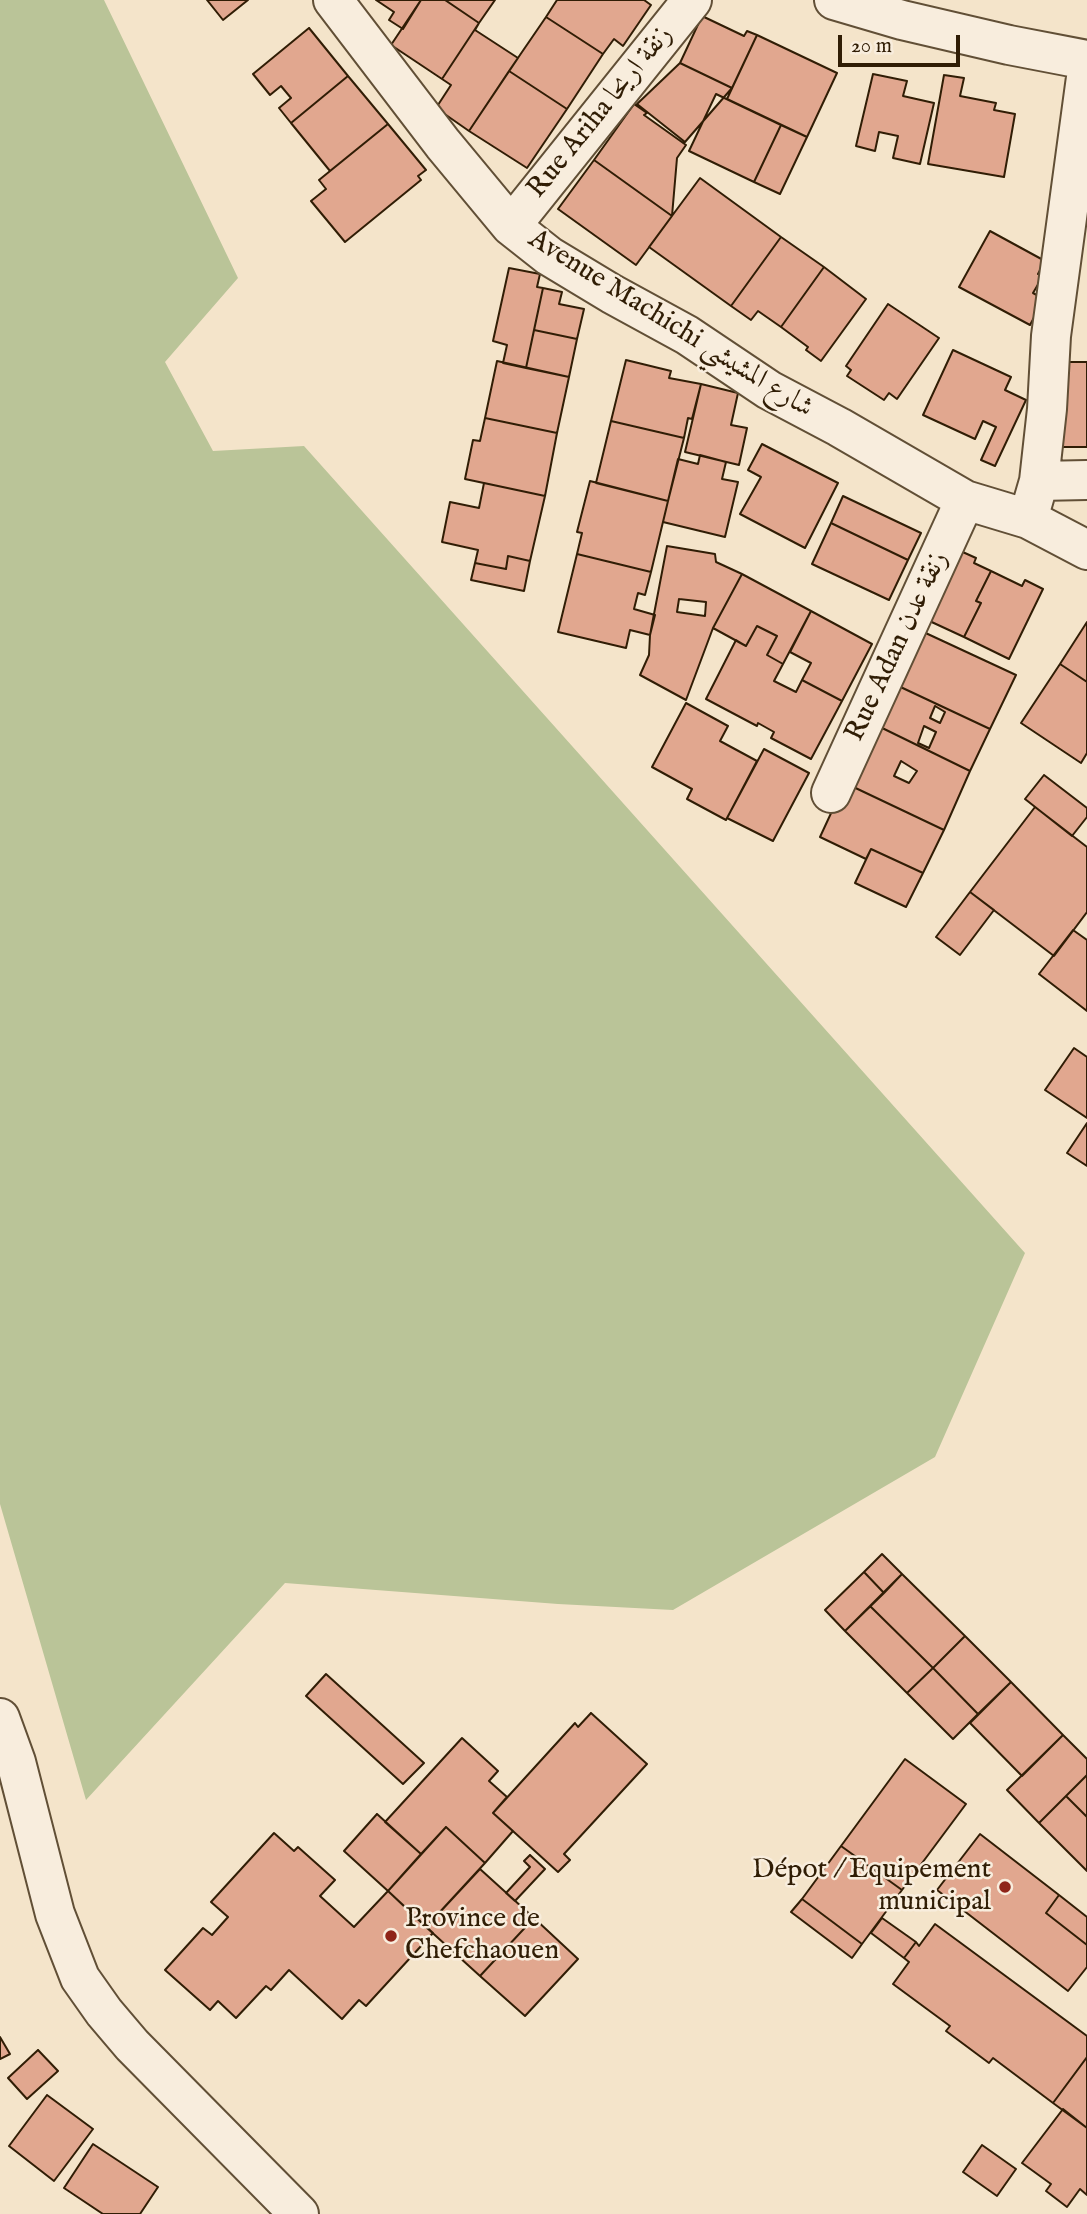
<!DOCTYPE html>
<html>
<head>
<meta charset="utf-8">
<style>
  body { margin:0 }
  #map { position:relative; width:1087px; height:2214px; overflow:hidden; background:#f4e4ca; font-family:"IM FELL English",serif }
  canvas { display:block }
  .scale { position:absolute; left:838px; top:35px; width:122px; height:32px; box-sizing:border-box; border:4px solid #301d05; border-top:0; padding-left:9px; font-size:21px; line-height:24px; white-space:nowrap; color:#301d05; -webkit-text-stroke:5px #f8eddd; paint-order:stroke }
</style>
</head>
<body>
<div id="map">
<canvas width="1087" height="2214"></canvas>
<div class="scale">20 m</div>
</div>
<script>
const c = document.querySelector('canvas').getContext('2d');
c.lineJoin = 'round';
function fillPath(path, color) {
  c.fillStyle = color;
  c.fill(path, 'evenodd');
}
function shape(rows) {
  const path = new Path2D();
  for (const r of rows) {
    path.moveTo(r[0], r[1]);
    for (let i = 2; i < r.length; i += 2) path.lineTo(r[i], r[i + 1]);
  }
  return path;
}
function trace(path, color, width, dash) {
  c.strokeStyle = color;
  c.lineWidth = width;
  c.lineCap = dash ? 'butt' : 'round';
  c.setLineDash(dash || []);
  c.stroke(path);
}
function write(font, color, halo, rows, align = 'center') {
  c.font = font + ' "IM FELL English",Amiri,serif';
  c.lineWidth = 5;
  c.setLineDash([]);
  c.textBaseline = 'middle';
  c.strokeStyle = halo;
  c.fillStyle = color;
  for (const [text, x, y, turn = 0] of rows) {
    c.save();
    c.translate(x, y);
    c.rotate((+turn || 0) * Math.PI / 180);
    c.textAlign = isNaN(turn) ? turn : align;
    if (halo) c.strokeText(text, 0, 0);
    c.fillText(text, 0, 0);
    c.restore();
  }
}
fillPath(shape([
  [0,0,104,0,238,278,165,362,213,451,304,446,1025,1253,935,1457,673,1610,558,1604,285,1583,86,1800,0,1504]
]), '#bac498');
const building = shape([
  [207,0,248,0,223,20,207,0],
  [376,0,421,0,403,29,389,20,394,12,376,0],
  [421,0,445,0,479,23,442,79,391,45,421,0],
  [445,0,495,0,479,23,445,0],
  [557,0,644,0,651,5,623,46,614,39,603,54,546,17,557,0],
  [702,16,744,36,747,31,757,35,732,88,680,63,702,16],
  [546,17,603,54,567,109,509,71,546,17],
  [479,23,475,30,518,58,469,131,436,108,451,85,442,79,479,23],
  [309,28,348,76,291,123,279,108,291,98,281,86,270,95,253,74,309,28],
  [757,35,837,73,807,137,727,99,757,35],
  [680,63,732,88,685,142,637,104,680,63],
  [509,71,567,109,527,168,469,131,509,71],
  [873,74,907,81,903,96,934,103,920,164,893,158,898,136,879,132,875,151,856,146,873,74],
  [944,75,964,78,960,96,996,103,994,110,1015,114,1004,177,928,164,944,75],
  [348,76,388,124,330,171,291,123,348,76],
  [716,94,781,125,754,182,689,151,716,94],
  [634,104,647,113,644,115,686,145,677,158,672,216,594,160,634,104],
  [388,124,426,170,418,176,421,180,345,242,311,201,326,189,319,180,388,124],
  [781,125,807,137,780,194,754,182,781,125],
  [594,160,672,216,636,265,558,209,594,160],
  [700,178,781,237,731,306,649,247,700,178],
  [990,231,1045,261,1038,274,1043,276,1033,293,1044,299,1030,325,959,287,990,231],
  [781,237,824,267,781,327,758,311,751,320,731,306,781,237],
  [824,267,866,299,821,361,806,350,808,347,781,327,824,267],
  [509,268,540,274,537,287,543,288,526,368,503,363,507,345,493,341,509,268],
  [543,288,562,292,559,304,584,309,577,339,534,330,543,288],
  [888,304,939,338,897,399,889,393,884,400,847,376,851,370,846,366,888,304],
  [534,330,577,339,569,377,526,368,534,330],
  [953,350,1011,377,1005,390,1026,400,995,466,981,460,996,427,983,421,975,439,923,415,953,350],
  [626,360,671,371,669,378,701,384,692,419,688,418,684,438,611,421,626,360],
  [497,361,569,377,557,433,485,418,497,361],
  [1056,362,1087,362,1087,447,1056,447,1056,362],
  [701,384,738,393,731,425,747,428,739,465,685,452,701,384],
  [485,418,557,433,545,496,465,479,473,440,480,441,485,418],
  [611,421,684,438,668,501,596,483,611,421],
  [762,444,838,483,805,548,740,514,761,477,748,470,762,444],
  [700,455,726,462,722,479,738,482,725,537,663,522,678,459,698,464,700,455],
  [590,481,668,501,651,572,577,554,582,533,577,532,590,481],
  [484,483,545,496,530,561,508,556,506,569,475,563,478,550,442,542,450,502,479,508,484,483],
  [843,496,921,533,908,560,831,523,843,496],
  [831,523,908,560,889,600,812,564,831,523],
  [667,546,715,554,716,562,742,574,713,628,686,700,640,675,649,655,650,635,667,546],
  [679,599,706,602,705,616,677,612,679,599],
  [956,549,976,558,974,563,991,571,976,601,981,603,964,637,923,618,956,549],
  [577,554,651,572,645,595,638,593,634,609,655,615,650,635,630,630,626,648,558,632,577,554],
  [508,556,530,561,524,591,471,580,475,563,506,569,508,556],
  [991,571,1022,586,1025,580,1043,589,1009,659,964,637,981,603,976,601,991,571],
  [742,574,811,611,783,664,767,655,777,636,757,626,746,646,713,628,742,574],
  [811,611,872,644,842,701,802,680,811,663,790,652,811,611],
  [1087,622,1087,682,1060,664,1087,622],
  [757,626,777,636,767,655,783,664,774,681,796,692,802,680,842,701,811,759,771,738,774,732,758,723,757,726,706,699,736,640,746,646,757,626],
  [917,629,1016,675,990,729,892,683,917,629],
  [1060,664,1087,682,1087,753,1081,763,1021,723,1060,664],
  [892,683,990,729,970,771,874,724,892,683],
  [935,706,945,712,940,723,930,718,935,706],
  [924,726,936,732,929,748,918,743,924,726],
  [686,703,728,726,720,741,757,761,726,820,687,799,692,789,652,767,686,703],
  [874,724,970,771,944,830,845,783,874,724],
  [901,761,917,771,909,783,894,776,901,761],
  [764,749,809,773,773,841,727,818,764,749],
  [1044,775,1087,808,1087,817,1072,836,1025,799,1044,775],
  [845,783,944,830,923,873,871,849,866,859,820,837,845,783],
  [1035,807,1087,847,1087,912,1054,956,970,892,1035,807],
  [871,849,923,873,906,907,855,883,871,849],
  [970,892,994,910,960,955,936,937,970,892],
  [1073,930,1087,940,1087,1011,1039,974,1073,930],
  [1074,1048,1087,1057,1087,1118,1045,1090,1074,1048],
  [1087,1123,1087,1166,1067,1153,1087,1123],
  [882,1554,902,1574,884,1593,864,1572,882,1554],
  [864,1572,884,1593,845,1631,825,1610,864,1572],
  [902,1574,965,1636,933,1668,870,1606,902,1574],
  [870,1606,933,1668,907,1693,845,1631,870,1606],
  [965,1636,1011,1682,978,1714,933,1668,965,1636],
  [933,1668,978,1714,953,1739,907,1693,933,1668],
  [326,1674,424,1763,403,1784,306,1696,326,1674],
  [1011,1682,1063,1735,1022,1776,970,1723,1011,1682],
  [591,1713,647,1764,564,1854,570,1860,558,1872,493,1813,575,1723,578,1727,591,1713],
  [1063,1735,1087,1759,1087,1775,1039,1823,1007,1790,1063,1735],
  [462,1738,498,1771,489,1781,507,1797,493,1813,513,1831,485,1863,446,1827,421,1854,385,1822,462,1738],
  [905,1759,966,1804,902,1890,841,1846,905,1759],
  [1087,1775,1087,1817,1066,1796,1087,1775],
  [1066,1796,1087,1817,1087,1871,1039,1823,1066,1796],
  [377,1814,421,1854,388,1891,344,1851,377,1814],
  [446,1827,485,1863,426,1927,388,1891,446,1827],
  [274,1833,294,1851,298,1847,335,1880,320,1896,354,1927,388,1891,433,1933,366,2006,359,2000,342,2019,289,1970,271,1990,266,1986,236,2018,218,2001,210,2010,165,1970,203,1928,212,1935,228,1917,211,1902,274,1833],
  [980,1834,1059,1895,1046,1913,1087,1945,1087,1967,1068,1991,937,1890,980,1834],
  [841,1846,902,1890,862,1944,802,1899,841,1846],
  [530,1855,545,1869,515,1901,506,1893,530,1867,524,1861,530,1855],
  [480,1869,534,1918,480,1976,426,1927,480,1869],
  [1059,1895,1087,1917,1087,1945,1046,1913,1059,1895],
  [802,1899,862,1944,852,1958,791,1912,802,1899],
  [534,1918,578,1959,525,2016,480,1976,534,1918],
  [882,1918,916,1942,904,1958,871,1933,882,1918],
  [935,1924,1087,2036,1087,2057,1053,2103,993,2058,989,2063,946,2031,950,2026,893,1984,909,1962,904,1958,916,1942,919,1946,935,1924],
  [0,2037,10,2054,0,2059,0,2037],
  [38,2050,58,2071,27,2099,8,2078,38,2050],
  [1087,2057,1087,2128,1053,2103,1087,2057],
  [47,2095,93,2129,54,2181,9,2146,47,2095],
  [1063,2109,1087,2128,1087,2195,1080,2189,1067,2207,1046,2191,1051,2184,1022,2163,1063,2109],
  [93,2144,158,2187,140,2214,103,2214,64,2188,93,2144],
  [982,2145,1016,2169,997,2196,963,2172,982,2145]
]);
fillPath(building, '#e1a78f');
trace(building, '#301d05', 2);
const minor = shape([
  [333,0,443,144,511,226,549,256,612,294,687,335,769,390,839,427,965,500,1028,519,1087,550],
  [834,0,902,20,1009,45,1087,60],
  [511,226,692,0],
  [1039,481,1087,480],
  [1028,519,1039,481,1047,409,1051,336,1087,70],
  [831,793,965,500],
  [0,1718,16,1762,55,1914,80,1978,104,2012,132,2045,299,2214]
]);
trace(minor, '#614f36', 42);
trace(minor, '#f8eddd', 38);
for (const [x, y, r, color] of [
  [1005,1887,7,"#8f2418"],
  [391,1936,7,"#8f2418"]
]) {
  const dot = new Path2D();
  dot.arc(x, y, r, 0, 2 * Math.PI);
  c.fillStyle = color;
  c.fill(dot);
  trace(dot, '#f8eddd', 2.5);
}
write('28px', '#301d05', '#f8eddd', [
  ["Rue Ariha زنقة اريحا",601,113,-51],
  ["Avenue Machichi شارع المشيشي",670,325,32],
  ["Rue Adan زنقة عدن",898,647,-65]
]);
write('28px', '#301d05', '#f8eddd', [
  ["Dépot / Equipement",991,1871],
  ["municipal",991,1903],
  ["Province de",405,1920,"left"],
  ["Chefchaouen",405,1952,"left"]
], 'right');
</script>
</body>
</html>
